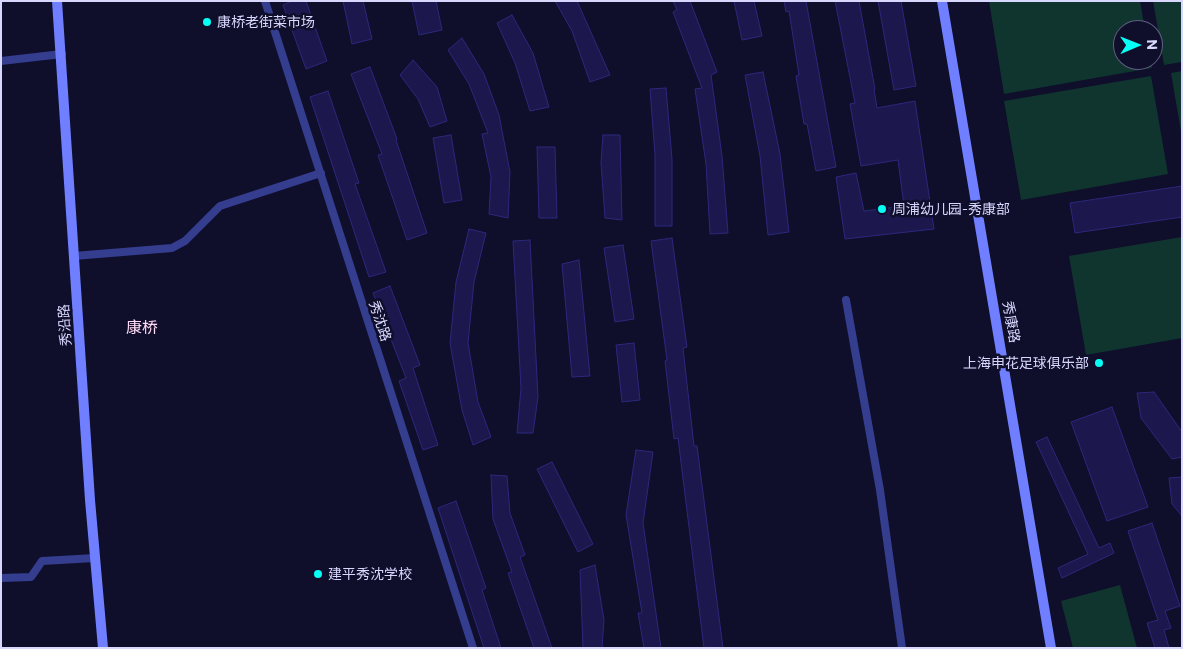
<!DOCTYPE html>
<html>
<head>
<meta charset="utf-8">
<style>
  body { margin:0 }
  #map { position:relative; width:1183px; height:649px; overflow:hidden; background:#0f0e2b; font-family:Commissioner,sans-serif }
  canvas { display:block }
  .frame { position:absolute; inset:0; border:2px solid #d8d8ff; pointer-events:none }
  .north { position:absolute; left:1113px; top:20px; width:50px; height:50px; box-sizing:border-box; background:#0f0e2b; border:1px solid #5f5f80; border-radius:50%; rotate:89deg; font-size:14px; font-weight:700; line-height:20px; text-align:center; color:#d8d8ff }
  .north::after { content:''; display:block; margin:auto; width:18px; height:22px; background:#04fff6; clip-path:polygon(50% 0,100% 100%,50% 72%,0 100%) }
</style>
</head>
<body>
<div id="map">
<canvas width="1183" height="649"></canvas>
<div class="frame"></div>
<div class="north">N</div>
</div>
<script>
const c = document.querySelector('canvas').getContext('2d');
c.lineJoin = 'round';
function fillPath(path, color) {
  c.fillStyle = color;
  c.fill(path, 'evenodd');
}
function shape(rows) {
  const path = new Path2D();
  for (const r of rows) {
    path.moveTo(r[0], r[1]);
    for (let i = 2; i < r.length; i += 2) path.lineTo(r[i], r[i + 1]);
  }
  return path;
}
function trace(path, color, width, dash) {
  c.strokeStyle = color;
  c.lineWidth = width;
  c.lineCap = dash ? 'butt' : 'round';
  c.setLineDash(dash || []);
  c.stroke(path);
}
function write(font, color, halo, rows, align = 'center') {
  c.font = font + ' Commissioner,"Noto Sans SC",sans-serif';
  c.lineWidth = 5;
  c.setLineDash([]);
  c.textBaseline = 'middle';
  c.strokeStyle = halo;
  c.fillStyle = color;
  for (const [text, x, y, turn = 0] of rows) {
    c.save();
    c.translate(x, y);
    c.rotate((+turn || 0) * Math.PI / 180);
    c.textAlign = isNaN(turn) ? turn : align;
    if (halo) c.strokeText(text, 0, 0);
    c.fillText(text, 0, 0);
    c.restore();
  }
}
fillPath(shape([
  [989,1,1140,1,1145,30,1123,30,1123,60,1150,60,1152,68,1004,94],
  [1153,1,1182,1,1182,62,1164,65],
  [1182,71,1182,137,1171,73],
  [1151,76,1168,174,1021,200,1004,101],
  [1182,237,1182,338,1086,355,1069,256],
  [1120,585,1137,648,1073,648,1061,601]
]), '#10352f');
const building = shape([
  [292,1,306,1,327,61,306,69,283,5,292,1],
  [343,1,363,1,372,39,352,44,343,1],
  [412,1,436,1,442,30,419,35,412,1],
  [555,1,577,1,610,75,590,82,572,31,555,1],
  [673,1,690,1,717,72,711,75,722,156,728,233,710,234,706,164,695,89,702,88,673,12,677,10,673,1],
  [734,1,754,1,762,36,742,40,734,1],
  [784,1,806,1,836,167,816,171,807,124,804,124,796,76,799,75,789,11,786,12,784,1],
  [835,1,859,1,875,89,874,89,877,108,915,101,934,229,845,239,836,177,856,173,864,211,904,206,898,160,861,166,850,104,855,103,835,1],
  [878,1,901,1,916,86,894,90,878,1],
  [512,15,533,53,549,107,530,111,515,63,497,23,512,15],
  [462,38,484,74,499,115,510,172,508,218,489,214,491,177,482,134,488,133,469,84,448,50,462,38],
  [413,60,437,87,447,121,430,127,418,99,400,75,413,60],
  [370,67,397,139,396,140,427,233,407,240,378,155,382,154,351,74,370,67],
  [763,72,780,154,789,232,768,235,760,156,745,75,763,72],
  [666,88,672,159,672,226,655,226,655,155,650,89,666,88],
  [328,91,359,183,355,184,386,272,369,277,310,97,328,91],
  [451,135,462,200,444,203,433,138,451,135],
  [603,135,620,135,622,220,605,218,601,163,603,135],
  [537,147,555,147,557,218,539,218,537,147],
  [1182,186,1182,217,1075,233,1070,203,1182,186],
  [469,229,486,233,474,282,468,343,478,402,491,437,473,445,462,410,450,343,456,282,469,229],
  [672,238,687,347,683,348,694,446,697,446,723,648,704,648,678,438,674,439,665,361,667,360,651,241,672,238],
  [530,240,538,397,533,433,517,433,521,388,513,241,530,240],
  [623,245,634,319,615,322,604,248,623,245],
  [579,260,590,376,572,377,562,264,579,260],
  [390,286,420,365,413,368,438,445,423,450,399,381,406,378,373,293,390,286],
  [634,343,640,400,622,402,616,345,634,343],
  [1154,392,1182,432,1182,457,1172,459,1141,418,1137,393,1154,392],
  [1112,407,1148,507,1107,521,1071,422,1112,407],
  [1047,437,1099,548,1110,543,1114,553,1062,578,1058,568,1088,554,1036,442,1047,437],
  [636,450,653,452,643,523,661,648,644,648,638,613,642,613,626,515,636,450],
  [552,462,593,544,578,552,537,469,552,462],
  [491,475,507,476,510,513,525,555,520,557,552,648,534,648,508,573,512,572,493,519,491,475],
  [1182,477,1182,516,1172,504,1169,478,1182,477],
  [456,501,486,588,482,590,501,648,484,648,438,508,456,501],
  [1152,523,1180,606,1165,611,1171,628,1164,630,1169,648,1155,648,1147,623,1158,620,1128,531,1152,523],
  [595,565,604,620,602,648,583,648,580,570,595,565]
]);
fillPath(building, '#1c184e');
trace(building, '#2d287c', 1);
trace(shape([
  [265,1,473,648],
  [1,61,62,54],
  [74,256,172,248,185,241,220,206,321,173],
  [846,300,880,490,902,648],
  [1,578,31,577,42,561,95,558]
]), '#343d8e', 8);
trace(shape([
  [57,1,90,500,103,648],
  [942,1,1051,648]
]), '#6f7fff', 10);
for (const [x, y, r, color] of [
  [207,22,5,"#04fff6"],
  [882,209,5,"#04fff6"],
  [1099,363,5,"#04fff6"],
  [318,574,5,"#04fff6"]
]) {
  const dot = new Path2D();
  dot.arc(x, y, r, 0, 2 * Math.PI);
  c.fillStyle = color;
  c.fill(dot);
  trace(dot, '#0f0e2b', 2);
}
write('14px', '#d8d8ff', '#0f0e2b', [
  ["康桥老街菜市场",217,22],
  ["周浦幼儿园-秀康部",892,209],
  ["上海申花足球俱乐部",1089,363,"right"],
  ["建平秀沈学校",328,574]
], 'left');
write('14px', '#d8d8ff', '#0f0e2b', [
  ["秀沈路",380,321,72],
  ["秀康路",1011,322,80],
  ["秀沿路",65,325,-94]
]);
write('16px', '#ffdaf6', '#0f0e2b', [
  ["康桥",142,328]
]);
</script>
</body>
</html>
